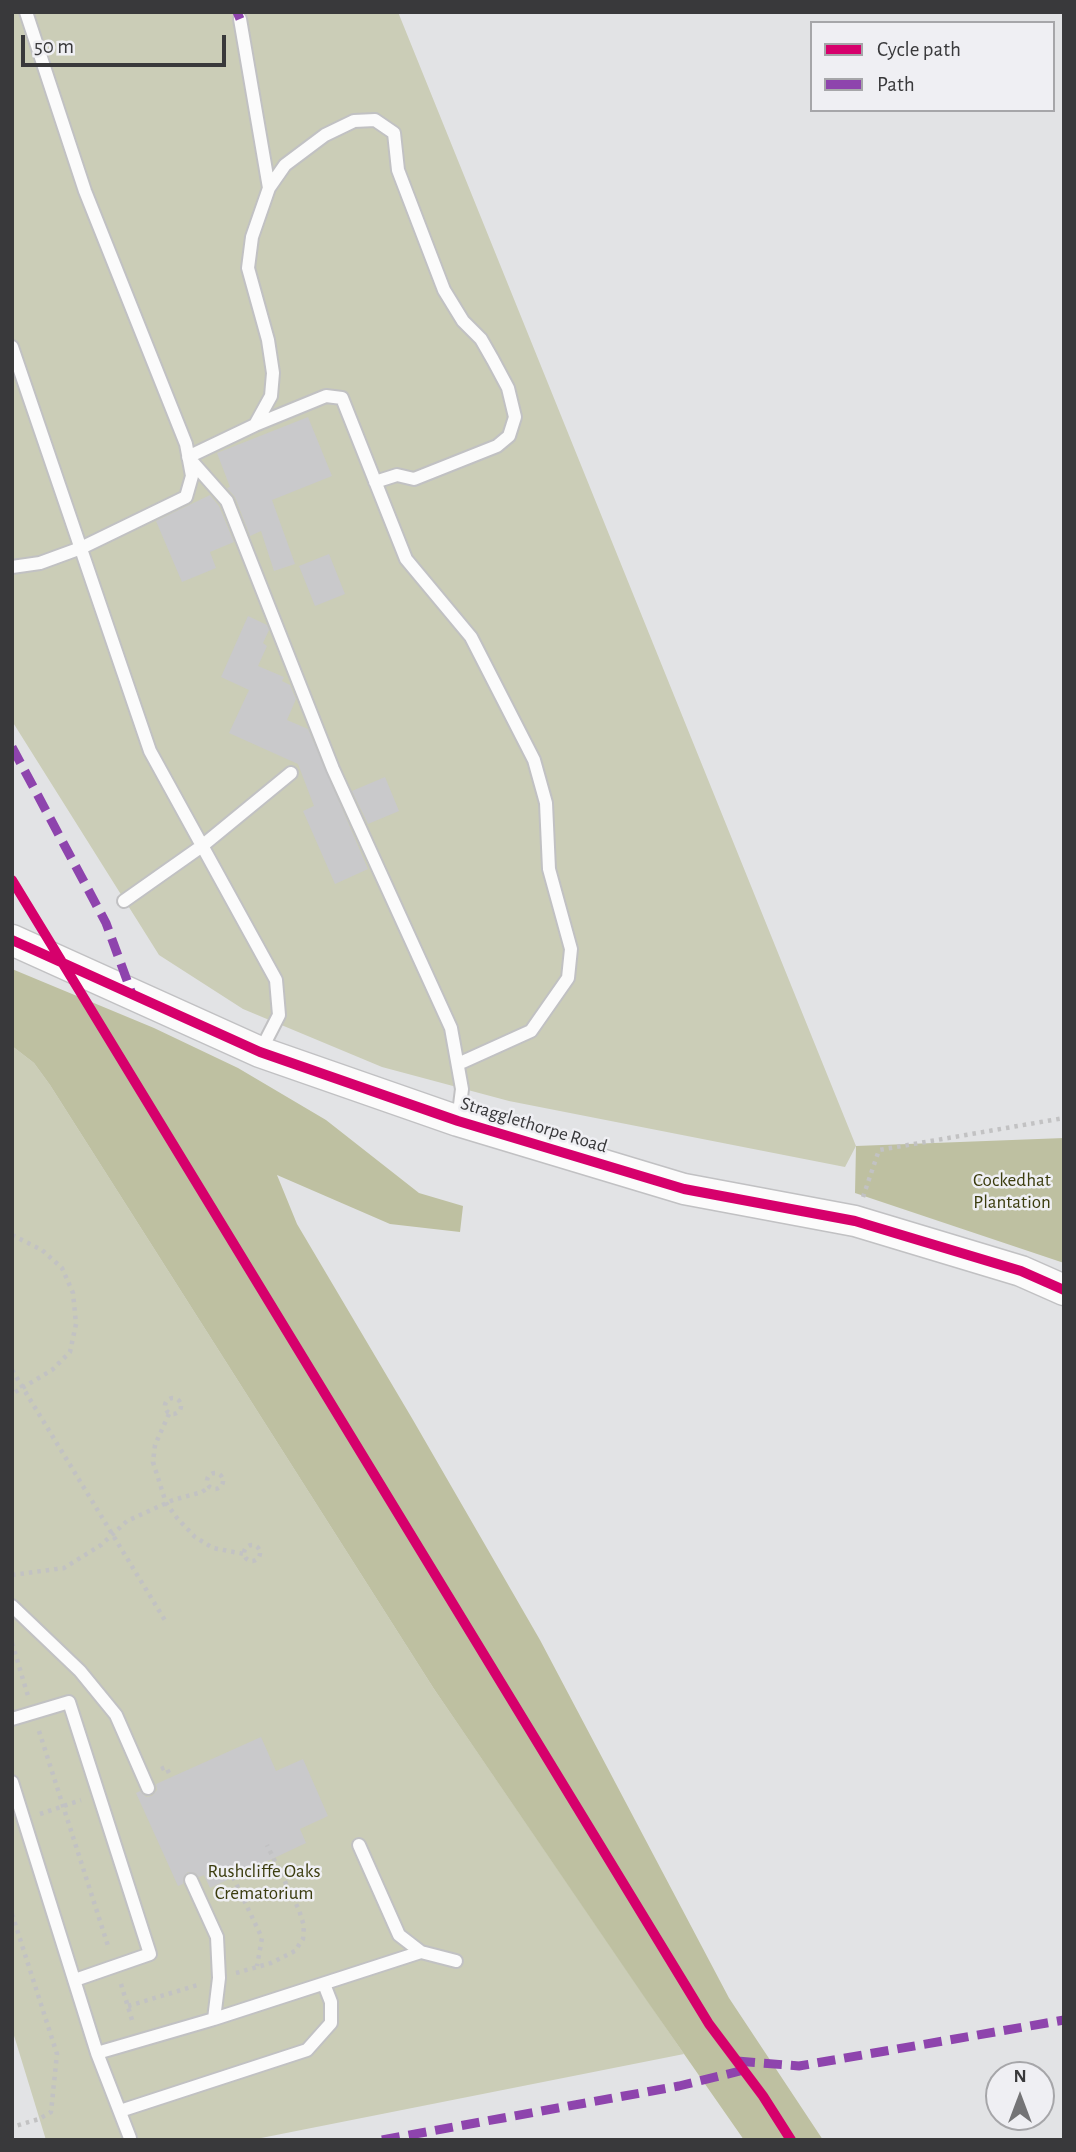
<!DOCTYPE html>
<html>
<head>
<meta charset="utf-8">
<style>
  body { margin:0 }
  #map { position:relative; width:1076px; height:2152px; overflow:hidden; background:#e2e3e5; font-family:"Alegreya Sans",sans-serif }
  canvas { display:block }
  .frame { position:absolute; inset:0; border:14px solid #39393b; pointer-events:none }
  .legend { position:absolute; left:810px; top:21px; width:245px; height:91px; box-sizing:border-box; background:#efeff3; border:2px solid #a6a6a9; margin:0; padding:9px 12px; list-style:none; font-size:21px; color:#39393b }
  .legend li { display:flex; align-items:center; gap:14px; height:35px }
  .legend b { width:35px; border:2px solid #a6a6a9 }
  .north { position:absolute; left:985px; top:2061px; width:70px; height:70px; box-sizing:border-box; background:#efeff3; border:2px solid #a6a6a9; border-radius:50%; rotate:0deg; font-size:19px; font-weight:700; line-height:28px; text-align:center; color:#39393b }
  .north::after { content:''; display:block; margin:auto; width:24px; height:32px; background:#747476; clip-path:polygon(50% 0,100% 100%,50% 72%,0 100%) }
  .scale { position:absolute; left:21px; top:35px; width:205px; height:32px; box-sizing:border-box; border:4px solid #39393b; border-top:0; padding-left:9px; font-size:21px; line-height:24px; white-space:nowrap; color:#39393b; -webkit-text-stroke:5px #efeff3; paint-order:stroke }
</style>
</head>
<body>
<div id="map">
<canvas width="1076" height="2152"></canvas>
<div class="frame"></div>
<ul class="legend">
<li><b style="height:9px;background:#d6006c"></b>Cycle path</li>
<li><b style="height:9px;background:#8e44ad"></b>Path</li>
</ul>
<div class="north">N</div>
<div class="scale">50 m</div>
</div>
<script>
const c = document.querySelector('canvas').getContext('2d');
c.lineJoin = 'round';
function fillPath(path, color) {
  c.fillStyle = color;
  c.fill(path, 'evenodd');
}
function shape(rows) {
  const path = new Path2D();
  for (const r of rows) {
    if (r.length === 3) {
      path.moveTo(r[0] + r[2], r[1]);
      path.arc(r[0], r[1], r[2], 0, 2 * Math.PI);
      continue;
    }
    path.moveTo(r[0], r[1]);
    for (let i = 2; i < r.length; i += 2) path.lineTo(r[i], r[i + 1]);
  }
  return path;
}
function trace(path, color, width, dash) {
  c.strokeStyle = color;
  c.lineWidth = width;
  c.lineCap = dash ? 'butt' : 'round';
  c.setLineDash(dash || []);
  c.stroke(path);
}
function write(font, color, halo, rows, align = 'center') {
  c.font = font + ' "Alegreya Sans",sans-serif';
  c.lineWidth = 5;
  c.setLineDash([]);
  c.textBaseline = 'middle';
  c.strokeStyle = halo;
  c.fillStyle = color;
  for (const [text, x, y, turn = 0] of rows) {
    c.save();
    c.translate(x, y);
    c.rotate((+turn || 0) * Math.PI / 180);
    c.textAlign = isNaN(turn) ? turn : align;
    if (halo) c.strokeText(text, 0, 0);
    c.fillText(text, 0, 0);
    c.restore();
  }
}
fillPath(shape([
  [12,12,398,12,856,1146,845,1167,509,1101,382,1067,243,1009,159,955,12,721],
  [12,1046,34,1063,50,1085,434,1689,684,2054,251,2140,46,2140,12,2029]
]), '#cbcdb7');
fillPath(shape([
  [12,969,154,1028,238,1068,326,1120,419,1193,463,1206,460,1232,390,1224,277,1175,297,1224,413,1420,540,1640,729,1998,823,2140,744,2140,645,1998,434,1689,50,1085,34,1063,12,1046],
  [1064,1138,1064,1263,855,1193,856,1146]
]), '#bec0a1');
fillPath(shape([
  [308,417,332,476,272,500,295,564,274,571,261,531,250,536,235,497,227,488,230,487,217,453],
  [210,495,219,506,234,542,210,552,216,568,182,582,156,521],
  [329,554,345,594,315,606,299,566],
  [248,616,267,625,269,630,263,643,267,646,258,666,284,677,282,681,290,685,296,699,287,720,308,729,368,869,335,884,303,811,314,806,298,764,229,733,249,690,221,677],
  [385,777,399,811,368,824,352,791],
  [261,1737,276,1771,303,1759,328,1816,300,1829,306,1843,255,1867,210,1888,204,1875,199,1877,195,1873,188,1872,184,1876,183,1884,178,1886,136,1793,140,1791,146,1797,152,1796,157,1790,156,1784]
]), '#c9c9cb');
const service = shape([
  [240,19,269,188],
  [12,347,150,751,276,980,279,1015,260,1052],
  [255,425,326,396,342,398,406,559,471,637,534,760,546,803,549,869,571,949,568,978,531,1031,458,1064],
  [375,482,397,475,414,479,497,446,509,436,515,417,508,388,493,360,481,339,463,321,444,290,398,170,394,133,375,120,354,121,325,135,285,165,269,188,252,237,248,268,268,340,273,373,271,396,255,425,188,457,227,501,333,769,451,1028,462,1089,458,1121],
  [12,567,40,563,81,548,186,497,192,476,186,444,85,191,26,12],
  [124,901,202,846,291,773],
  [12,1606,80,1671,116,1715,148,1788],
  [12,1719,69,1702,150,1954,75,1980],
  [12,1782,97,2053,130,2138],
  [359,1845,399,1935,421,1952],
  [191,1880,217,1937,219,1978,214,2019],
  [97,2053,214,2019,421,1952,456,1961],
  [120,2111,307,2050,331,2023,331,2002,324,1984]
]);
const tertiary = shape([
  [12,940,260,1052,458,1121,684,1189,855,1221,1021,1271,1064,1290]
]);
trace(service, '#c1c1c3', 16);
trace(tertiary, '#c1c1c3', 33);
trace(shape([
  [863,1197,879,1150,1064,1118],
  [12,1235,42,1250,62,1268,73,1293,76,1324,70,1352,52,1370,12,1394],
  [12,1370,166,1622],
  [173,1406,8],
  [169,1414,155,1445,153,1462,166,1503,177,1518,195,1537,213,1548,244,1554],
  [215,1481,8],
  [252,1553,8],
  [12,1575,64,1568,101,1545,127,1521,173,1500,202,1492,209,1487],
  [12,1643,28,1696],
  [39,1731,109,1949],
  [161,1769,166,1767,171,1777],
  [40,1814,81,1800],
  [233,1877,262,1938,257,1966],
  [12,1914,57,2054,51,2112,39,2119,12,2127],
  [236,1973,271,1963,295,1951,303,1939,304,1926,299,1910,267,1845],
  [121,1984,133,2023],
  [128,2006,201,1984]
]), '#c2c2c3', 4.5, [3.5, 5]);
trace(service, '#fbfbfb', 12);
trace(tertiary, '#fbfbfb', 30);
trace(shape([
  [237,12,240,19],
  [12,747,106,923,132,994],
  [737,2061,799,2066,1064,2020],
  [382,2140,679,2086,744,2070]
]), '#8e44ad', 9, [18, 9]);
trace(shape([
  [12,880,709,2024,763,2096,791,2140],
  [12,940,260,1052,458,1121,684,1189,855,1221,1021,1271,1064,1290]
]), '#d6006c', 10);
write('19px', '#39393b', '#efeff3', [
  ["Stragglethorpe Road",534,1125,17]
]);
write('19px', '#3b3c0e', '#efeff3', [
  ["Cockedhat",1012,1180],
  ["Plantation",1012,1202],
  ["Rushcliffe Oaks",264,1871],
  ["Crematorium",264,1893]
]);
</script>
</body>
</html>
